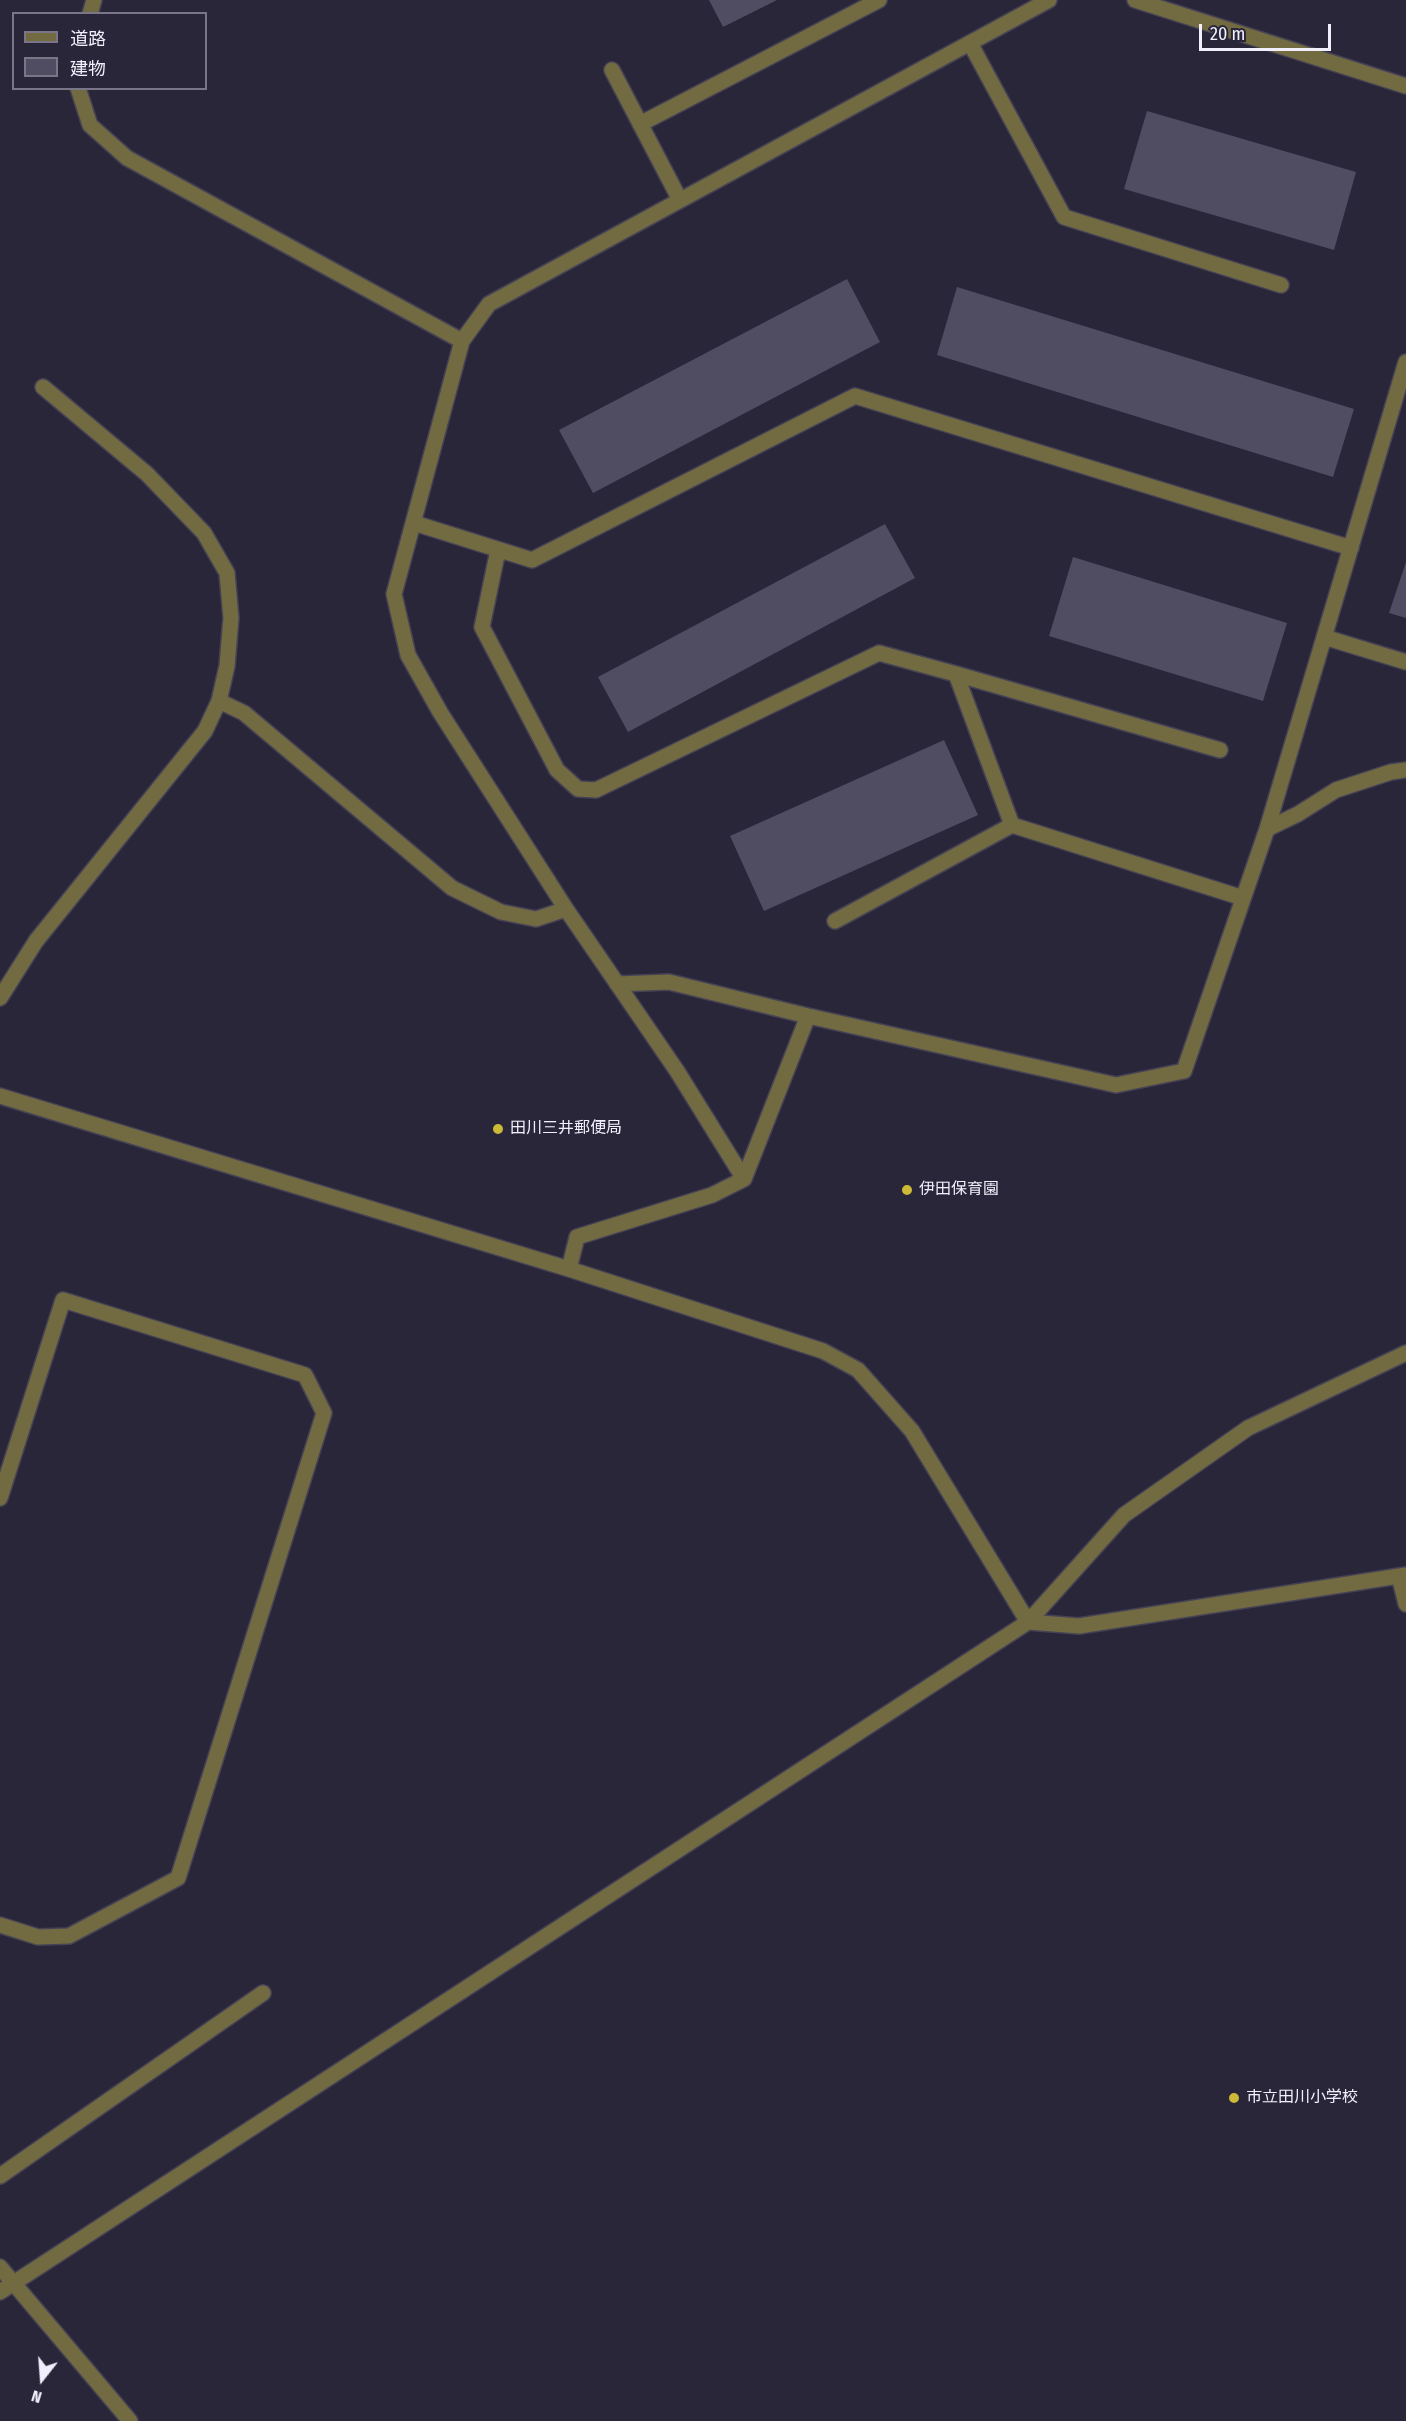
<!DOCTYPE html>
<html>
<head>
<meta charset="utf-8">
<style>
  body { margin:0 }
  #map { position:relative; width:1406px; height:2421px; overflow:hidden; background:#2a263a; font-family:"Fira Sans Condensed","Noto Sans JP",sans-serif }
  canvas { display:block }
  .legend { position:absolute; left:12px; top:12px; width:195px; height:78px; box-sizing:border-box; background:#2a263a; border:2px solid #7a7688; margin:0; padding:8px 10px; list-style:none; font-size:18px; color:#f1effc }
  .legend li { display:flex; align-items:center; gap:12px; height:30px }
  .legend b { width:30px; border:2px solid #7a7688 }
  .north { position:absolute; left:12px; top:2349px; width:60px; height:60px; -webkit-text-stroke:4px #2a263a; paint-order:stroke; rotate:197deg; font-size:16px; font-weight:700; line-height:24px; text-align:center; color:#f1effc }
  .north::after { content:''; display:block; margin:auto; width:21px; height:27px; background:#f1effc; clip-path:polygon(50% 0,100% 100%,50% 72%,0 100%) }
  .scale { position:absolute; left:1199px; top:24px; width:132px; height:27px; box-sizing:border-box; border:3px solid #f1effc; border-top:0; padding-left:8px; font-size:18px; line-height:21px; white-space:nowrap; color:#f1effc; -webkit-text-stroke:4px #2a263a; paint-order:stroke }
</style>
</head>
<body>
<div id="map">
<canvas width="1406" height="2421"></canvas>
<ul class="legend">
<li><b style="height:8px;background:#726b41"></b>道路</li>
<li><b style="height:16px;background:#504c62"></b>建物</li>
</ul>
<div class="north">N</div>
<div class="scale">20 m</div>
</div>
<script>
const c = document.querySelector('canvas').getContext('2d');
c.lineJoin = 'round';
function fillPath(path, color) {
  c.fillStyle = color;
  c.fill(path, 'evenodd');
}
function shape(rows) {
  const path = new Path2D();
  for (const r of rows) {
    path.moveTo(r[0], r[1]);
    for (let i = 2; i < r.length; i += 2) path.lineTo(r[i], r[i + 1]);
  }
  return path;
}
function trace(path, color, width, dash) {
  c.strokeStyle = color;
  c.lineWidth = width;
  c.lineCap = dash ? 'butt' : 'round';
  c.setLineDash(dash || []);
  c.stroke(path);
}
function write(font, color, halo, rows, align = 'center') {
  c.font = font + ' "Fira Sans Condensed","Noto Sans JP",sans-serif';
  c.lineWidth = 4.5;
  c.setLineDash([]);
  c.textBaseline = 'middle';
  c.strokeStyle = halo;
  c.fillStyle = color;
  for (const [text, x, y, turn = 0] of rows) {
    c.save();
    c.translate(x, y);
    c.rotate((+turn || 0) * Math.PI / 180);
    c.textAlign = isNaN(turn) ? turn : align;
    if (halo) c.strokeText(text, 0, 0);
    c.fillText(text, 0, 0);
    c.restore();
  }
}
fillPath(shape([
  [709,0,777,0,723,27],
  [1147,111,1356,172,1334,250,1124,189],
  [847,279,880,342,593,493,559,430],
  [957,287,1354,409,1333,477,937,355],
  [885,524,915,578,628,732,598,677],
  [1073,557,1287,623,1263,701,1049,636],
  [1406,562,1406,618,1389,613],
  [944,740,978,815,764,911,730,836]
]), '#504c62');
const minor = shape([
  [1135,0,1406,86],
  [90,14,94,0],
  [970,43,1064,217,1281,285],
  [612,70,680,200],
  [78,88,90,125,127,158,462,341],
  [640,124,879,0],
  [414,523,532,560,855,396,1351,548],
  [498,550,482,627,557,770,578,789,596,790,879,653,956,674],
  [1324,637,1406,662],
  [219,701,244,713,452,888,501,912,536,919,566,909],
  [1012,825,956,674,1220,750],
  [1267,829,1298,814,1336,790,1391,772,1406,770],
  [835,921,1012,825,1243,898],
  [617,984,669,982,808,1016],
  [0,998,36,941,205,731,219,701,227,666,231,618,227,573,204,533,147,474,43,387],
  [0,1096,569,1269,823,1351,858,1370,912,1431,1028,1622],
  [744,1179,677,1071,566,909,440,712,408,655,394,594,462,341,489,304,1049,0],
  [569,1269,577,1237,712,1195,744,1179,808,1016,1116,1085,1184,1071,1267,829,1406,362],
  [0,1498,63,1300,305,1375,324,1413,178,1878,69,1936,38,1937,0,1925],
  [1399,1576,1406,1604],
  [1028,1622,1079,1626,1406,1575],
  [0,2176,263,1993],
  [0,2292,1028,1622,1124,1515,1248,1428,1406,1353]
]);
const tertiary = shape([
  [0,2267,130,2421]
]);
trace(minor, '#464255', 18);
trace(tertiary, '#464255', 18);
trace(minor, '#726b41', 15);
trace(tertiary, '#726b41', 15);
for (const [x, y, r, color] of [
  [498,1129,6,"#cdb938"],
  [907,1190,6,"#cdb938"],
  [1234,2098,6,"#cdb938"]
]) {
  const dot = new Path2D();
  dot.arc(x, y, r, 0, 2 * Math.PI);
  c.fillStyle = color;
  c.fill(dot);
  trace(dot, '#2a263a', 2);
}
write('16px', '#f1effc', '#2a263a', [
  ["田川三井郵便局",510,1129],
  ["伊田保育園",919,1190],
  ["市立田川小学校",1246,2098]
], 'left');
</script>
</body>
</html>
